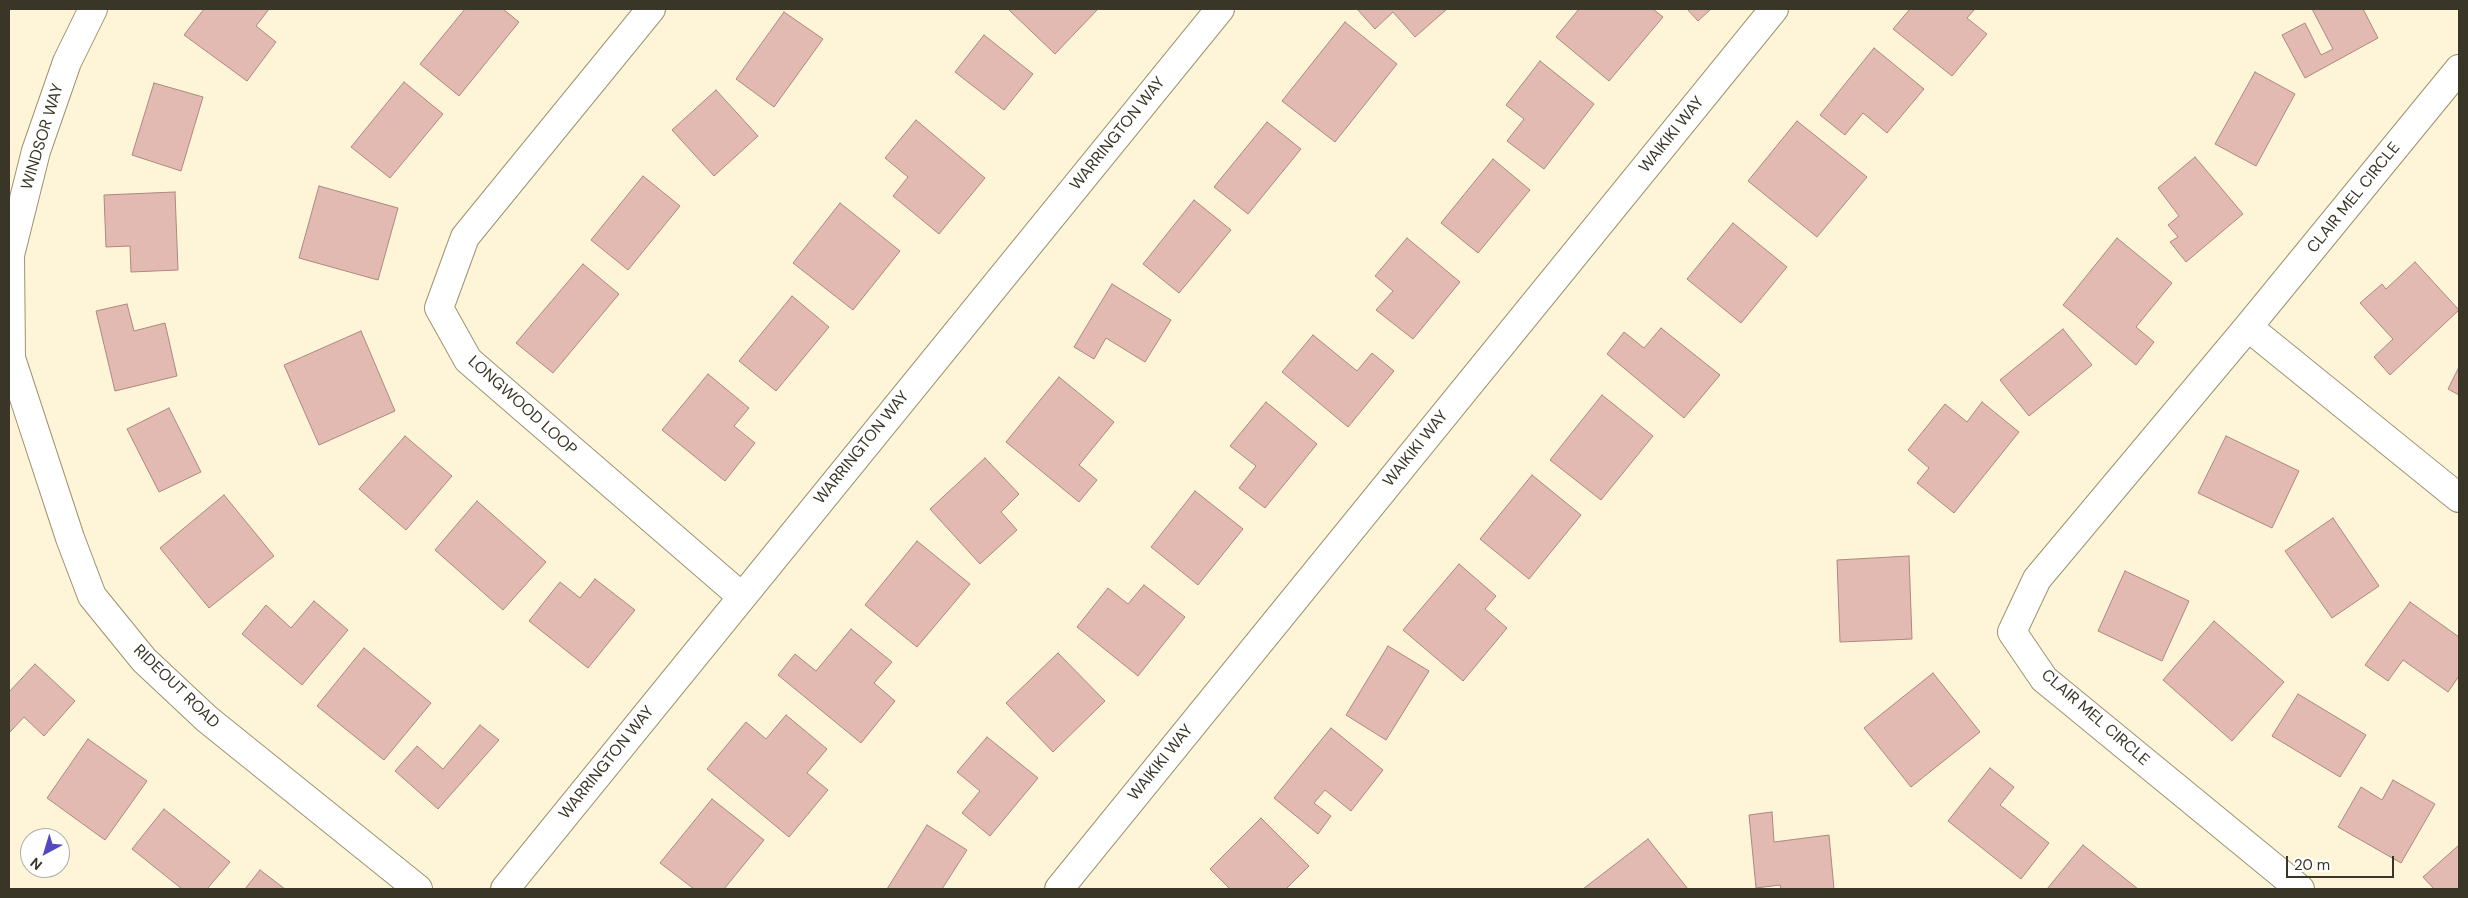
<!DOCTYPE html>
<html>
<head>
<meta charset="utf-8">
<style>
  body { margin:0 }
  #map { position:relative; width:2468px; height:898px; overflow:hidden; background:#fef5d8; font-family:"DM Sans",sans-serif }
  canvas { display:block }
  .frame { position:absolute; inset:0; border:10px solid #393527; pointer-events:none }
  .north { position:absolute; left:20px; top:828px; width:50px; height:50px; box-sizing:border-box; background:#fff; border:1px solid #b0aea9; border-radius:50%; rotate:219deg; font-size:14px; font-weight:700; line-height:20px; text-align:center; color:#393527 }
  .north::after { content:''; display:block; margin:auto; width:18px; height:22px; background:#5248bf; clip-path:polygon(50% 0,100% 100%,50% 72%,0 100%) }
  .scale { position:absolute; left:2286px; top:856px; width:108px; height:22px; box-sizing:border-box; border:2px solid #393527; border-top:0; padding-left:6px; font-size:15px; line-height:18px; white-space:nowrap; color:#393527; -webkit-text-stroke:4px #fff; paint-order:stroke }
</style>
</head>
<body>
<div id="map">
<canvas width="2468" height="898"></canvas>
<div class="frame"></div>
<div class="north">N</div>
<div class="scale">20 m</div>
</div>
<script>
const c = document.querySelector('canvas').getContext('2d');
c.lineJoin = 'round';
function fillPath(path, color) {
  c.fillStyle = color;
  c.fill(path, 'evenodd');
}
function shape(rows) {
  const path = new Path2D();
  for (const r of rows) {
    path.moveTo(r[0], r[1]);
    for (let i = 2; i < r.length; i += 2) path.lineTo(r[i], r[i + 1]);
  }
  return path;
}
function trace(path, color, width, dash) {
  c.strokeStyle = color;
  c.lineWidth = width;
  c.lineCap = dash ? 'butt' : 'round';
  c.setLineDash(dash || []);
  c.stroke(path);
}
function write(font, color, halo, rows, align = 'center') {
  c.font = font + ' "DM Sans",sans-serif';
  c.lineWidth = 4;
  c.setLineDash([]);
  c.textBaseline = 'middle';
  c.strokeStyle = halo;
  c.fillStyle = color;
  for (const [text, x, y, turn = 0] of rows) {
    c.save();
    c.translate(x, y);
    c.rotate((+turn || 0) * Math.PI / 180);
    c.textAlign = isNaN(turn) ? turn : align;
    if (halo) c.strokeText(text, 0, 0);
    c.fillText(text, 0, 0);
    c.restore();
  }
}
const building = shape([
  [204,9,269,9,256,26,276,42,247,81,184,35,204,9],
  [465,9,503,9,519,22,459,96,420,64,465,9],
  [1008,9,1098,9,1055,54,1008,9],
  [1357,9,1447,9,1415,37,1393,12,1375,29,1357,9],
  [1579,9,1653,9,1663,17,1609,81,1556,37,1579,9],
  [1687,9,1711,9,1698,21,1687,9],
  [1910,9,1975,9,1967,18,1987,34,1952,76,1893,29,1910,9],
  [2312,9,2363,9,2378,38,2305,78,2282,35,2305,23,2321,55,2333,49,2312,9],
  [784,12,823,39,774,107,736,79,784,12],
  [1345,22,1397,64,1335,142,1282,101,1345,22],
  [984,35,1033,74,1004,110,955,72,984,35],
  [1874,48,1924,89,1887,133,1863,113,1845,135,1820,115,1874,48],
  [1540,61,1594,104,1544,169,1507,141,1524,119,1506,105,1540,61],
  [2255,72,2295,94,2256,166,2215,144,2255,72],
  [404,82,443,114,390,178,351,147,404,82],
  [154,83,203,97,181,171,132,155,154,83],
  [716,90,758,136,714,176,672,130,716,90],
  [916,120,985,178,939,234,893,196,908,177,885,158,916,120],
  [1797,121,1867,177,1817,237,1748,181,1797,121],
  [1267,122,1301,149,1248,214,1214,187,1267,122],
  [2195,157,2243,214,2186,262,2170,242,2178,237,2168,225,2179,216,2158,188,2195,157],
  [1493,159,1530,190,1478,253,1441,223,1493,159],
  [643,176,680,206,628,270,591,240,643,176],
  [319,186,398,208,378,280,299,258,319,186],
  [175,192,178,270,131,272,130,246,106,247,104,195,175,192],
  [1194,200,1231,230,1179,293,1143,264,1194,200],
  [840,203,900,251,853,310,793,263,840,203],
  [1733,223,1787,267,1741,323,1687,279,1733,223],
  [1407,238,1460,282,1413,339,1376,310,1393,291,1375,276,1407,238],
  [2117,238,2172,283,2136,327,2154,342,2136,365,2063,305,2117,238],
  [2415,262,2459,310,2390,375,2374,357,2393,339,2360,303,2382,284,2386,289,2415,262],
  [583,264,619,294,553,373,516,343,583,264],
  [1112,284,1171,320,1145,362,1106,338,1094,359,1074,347,1112,284],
  [792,296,829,327,776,391,739,361,792,296],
  [127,304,134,331,165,323,177,376,115,391,96,311,127,304],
  [1661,328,1720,375,1684,418,1607,354,1624,332,1644,348,1661,328],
  [2063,329,2092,365,2029,416,2000,380,2063,329],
  [361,331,395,411,319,445,284,365,361,331],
  [1313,335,1357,371,1372,353,1394,371,1348,427,1282,372,1313,335],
  [2459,367,2459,395,2448,389,2459,367],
  [708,374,749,408,734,426,755,443,725,481,662,430,708,374],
  [1059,377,1114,422,1079,465,1097,480,1079,502,1006,442,1059,377],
  [1602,395,1653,436,1601,500,1550,460,1602,395],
  [1266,402,1317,444,1265,508,1239,488,1256,466,1230,446,1266,402],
  [1982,402,2019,432,1954,513,1917,483,1929,468,1908,450,1945,404,1967,422,1982,402],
  [169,408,201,472,159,492,127,429,169,408],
  [405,436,452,476,406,530,359,489,405,436],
  [2226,436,2299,471,2272,528,2198,493,2226,436],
  [985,458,1019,494,1001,512,1017,530,980,564,930,509,985,458],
  [1532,475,1581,515,1529,579,1480,539,1532,475],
  [1195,491,1243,529,1198,585,1151,547,1195,491],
  [224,495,274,556,209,608,160,548,224,495],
  [477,501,546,562,503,610,435,550,477,501],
  [2333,518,2379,586,2332,618,2285,551,2333,518],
  [917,541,970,584,917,647,865,605,917,541],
  [1909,556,1912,639,1840,642,1837,560,1909,556],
  [1459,564,1496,596,1485,609,1507,628,1463,681,1403,630,1459,564],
  [2125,571,2189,601,2162,661,2098,631,2125,571],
  [595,579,635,610,588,668,529,621,560,582,580,598,595,579],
  [1144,585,1185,617,1138,676,1077,627,1108,588,1128,604,1144,585],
  [314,601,348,630,302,685,242,634,266,605,291,628,314,601],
  [2410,602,2459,637,2459,676,2448,692,2403,660,2388,681,2365,665,2410,602],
  [2214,621,2284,682,2232,741,2163,680,2214,621],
  [851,629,892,662,874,683,895,701,861,743,778,675,795,654,816,671,851,629],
  [1388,646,1429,671,1386,740,1346,715,1388,646],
  [364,648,431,703,384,760,317,706,364,648],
  [1058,653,1105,701,1053,752,1006,703,1058,653],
  [35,664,75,701,44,736,24,717,9,733,9,692,35,664],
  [1933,673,1980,732,1911,787,1864,728,1933,673],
  [2298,694,2366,735,2340,777,2272,736,2298,694],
  [786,715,827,749,807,773,828,790,789,837,707,769,746,722,766,739,786,715],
  [480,725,499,740,438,809,395,771,417,746,443,769,480,725],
  [1331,728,1383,770,1351,811,1325,790,1314,803,1331,816,1318,834,1274,798,1331,728],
  [987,737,1038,778,990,836,962,813,980,791,957,772,987,737],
  [88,739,147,781,105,840,47,798,88,739],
  [1990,768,2014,787,2000,805,2049,843,2021,879,1948,821,1990,768],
  [2393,780,2435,804,2401,863,2338,827,2361,787,2382,800,2393,780],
  [712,799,764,840,724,889,694,889,660,863,712,799],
  [164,809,230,862,207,889,182,889,132,849,164,809],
  [1772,812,1774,842,1829,835,1834,889,1781,889,1780,885,1756,888,1749,815,1772,812],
  [1261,818,1309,866,1286,889,1230,889,1210,869,1261,818],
  [927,825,967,850,942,889,887,889,927,825],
  [1648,839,1688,889,1583,889,1648,839],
  [2083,845,2138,889,2047,889,2083,845],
  [2459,845,2459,889,2434,889,2423,877,2459,845],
  [260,870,285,889,245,889,260,870]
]);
fillPath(building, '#e3bab2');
trace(building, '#ad877f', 1);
const minor = shape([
  [93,9,67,62,36,151,10,255,11,358,70,538,92,596,144,660,207,719,418,889],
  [651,9,465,237,439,308,468,360,741,596],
  [2248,327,2459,498],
  [505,889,1220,9],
  [1059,889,1774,9],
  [2300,889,2044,679,2012,632,2037,579,2248,327,2459,69]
]);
trace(minor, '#9d9371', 30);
trace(minor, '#fff', 28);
write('16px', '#393527', '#fff', [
  ["WARRINGTON WAY",1118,134,-51],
  ["WAIKIKI WAY",1672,135,-51],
  ["WINDSOR WAY",43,137,-73],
  ["CLAIR MEL CIRCLE",2354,198,-51],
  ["LONGWOOD LOOP",522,406,42],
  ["WARRINGTON WAY",862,448,-51],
  ["WAIKIKI WAY",1416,449,-51],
  ["RIDEOUT ROAD",176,687,44],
  ["CLAIR MEL CIRCLE",2095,718,41],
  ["WARRINGTON WAY",607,763,-51],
  ["WAIKIKI WAY",1161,763,-51]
]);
</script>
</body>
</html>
